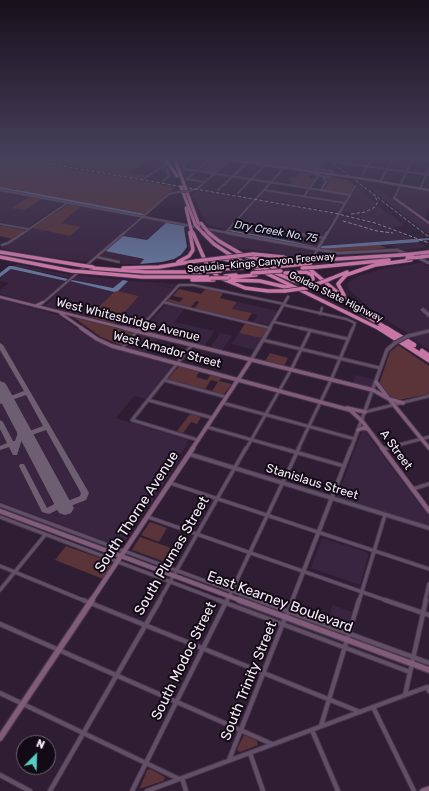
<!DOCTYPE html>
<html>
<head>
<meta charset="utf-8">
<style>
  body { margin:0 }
  #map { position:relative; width:429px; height:791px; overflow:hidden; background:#2e1d33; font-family:Rubik,sans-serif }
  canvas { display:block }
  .north { position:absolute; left:16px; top:735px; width:40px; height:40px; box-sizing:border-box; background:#120a14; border:1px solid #6e6470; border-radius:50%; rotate:23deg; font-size:11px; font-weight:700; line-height:16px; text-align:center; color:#f7ebfa }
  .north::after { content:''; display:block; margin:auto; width:14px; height:18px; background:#56cec4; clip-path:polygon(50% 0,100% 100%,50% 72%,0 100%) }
</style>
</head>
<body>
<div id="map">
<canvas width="429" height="791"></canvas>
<div class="north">N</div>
</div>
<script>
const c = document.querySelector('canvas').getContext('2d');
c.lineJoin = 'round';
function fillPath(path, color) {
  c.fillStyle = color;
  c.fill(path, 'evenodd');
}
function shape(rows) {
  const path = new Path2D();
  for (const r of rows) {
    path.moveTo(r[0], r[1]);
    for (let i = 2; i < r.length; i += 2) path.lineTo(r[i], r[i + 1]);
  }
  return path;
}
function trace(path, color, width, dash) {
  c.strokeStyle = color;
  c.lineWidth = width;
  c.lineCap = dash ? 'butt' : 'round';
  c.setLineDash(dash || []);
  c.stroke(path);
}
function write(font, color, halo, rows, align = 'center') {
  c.font = font + ' Rubik,sans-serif';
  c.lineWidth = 4;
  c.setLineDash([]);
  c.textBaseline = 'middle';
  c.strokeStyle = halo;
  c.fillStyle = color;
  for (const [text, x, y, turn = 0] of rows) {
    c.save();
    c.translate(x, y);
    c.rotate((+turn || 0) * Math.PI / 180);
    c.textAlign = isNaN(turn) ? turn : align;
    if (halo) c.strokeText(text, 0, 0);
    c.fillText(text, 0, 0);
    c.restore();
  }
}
fillPath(shape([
  [357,187,376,204,372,208,364,211,342,213],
  [400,187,429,191,429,208,425,218,395,197],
  [311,189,348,195,344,202,306,196],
  [379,190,389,196,429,225,429,234,373,191],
  [0,191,29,197,12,207,25,210,42,199,63,203,27,228,0,222],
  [199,191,253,200,227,229,209,226,205,221,191,194],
  [266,191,343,203,338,212,259,198],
  [257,200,336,214,317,247,230,230],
  [82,206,139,218,88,262,43,257,0,248,6,247,32,228,70,236,80,228,61,223],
  [378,206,404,225,392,228,348,214,366,212],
  [340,215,382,227,414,239,322,246],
  [144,218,167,222,147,240,123,236],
  [208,230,315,250,310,257,297,258,271,252,239,249,220,239],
  [417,242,426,247,402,250,389,245],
  [105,251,145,260,140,264,120,264,123,261,100,256],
  [421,263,429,266,429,329,407,333,375,313,349,290,348,284,350,281,358,276,384,268],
  [17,264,50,271,72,275,68,278,14,266],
  [11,269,66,281,47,298,37,304,0,294,0,290,9,283,0,281,0,277],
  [78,275,83,276,123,280,116,287,110,288,73,280],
  [70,281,113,292,114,292,89,317,45,306],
  [128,281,178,284,174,288,147,282,174,289,138,330,114,324,139,296,118,291],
  [0,299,58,315,93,340,108,347,118,350,121,352,120,354,124,351,173,364,146,399,134,396,116,418,188,440,186,443,189,444,185,447,179,456,181,457,121,547,0,502],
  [237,302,278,311,270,325,257,322,256,323,253,322,258,315,232,309],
  [166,304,185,308,174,322,215,331,204,346,142,331],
  [220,333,232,335,222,350,210,348],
  [239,333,261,338,254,350,231,344],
  [139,334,158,339,147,352,127,347],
  [429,334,429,350,411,338,413,337],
  [356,375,374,379,371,388,353,383],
  [363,429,429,516,429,525,337,497],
  [322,538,369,553,360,585,311,568],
  [333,605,352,612,347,629,327,622]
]), '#3a2540');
fillPath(shape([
  [0,157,3,157,176,187,145,214,0,187],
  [17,157,152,157,131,173,147,175,143,179],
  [214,157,318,157,324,164,322,166,310,171],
  [213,159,227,161,214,173,199,171],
  [301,172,311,174,312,174,309,178,315,179,307,188,290,185,293,181,288,180,291,177,296,178],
  [330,177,348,180,354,184,354,186,349,194,324,190,329,182,327,178],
  [29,197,42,199,25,210,11,208],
  [69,204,82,206,61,223,81,227,70,236,32,228],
  [0,225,24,230,25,230,13,239,0,236],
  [380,245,386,248,341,252,320,249],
  [206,288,224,292,220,298,237,302,232,309,252,313,247,321,194,309,199,302,196,301,190,308,166,302,169,299,180,302,183,298,173,296,179,289,201,294],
  [118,291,139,296,114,324,89,317,114,292],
  [73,317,135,332,123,346,101,337],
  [246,322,268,328,261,338,239,333],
  [398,345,429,366,429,394,398,400,390,396,379,384,390,352],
  [270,353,288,358,284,366,265,361],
  [179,366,200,371,196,377,207,380,211,374,222,377,219,381,232,384,224,394,212,391,218,382,211,380,205,389,168,379],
  [190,414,201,417,197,424,191,422,183,433,177,431],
  [150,522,167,528,159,542,141,535],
  [140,537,171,548,163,561,132,550],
  [66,546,108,561,112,565,103,579,55,560],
  [244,735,257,741,258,745,240,752,238,751,237,749],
  [150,769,163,776,165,778,163,781,142,788,140,788,147,770]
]), '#5a3439');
fillPath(shape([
  [0,187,34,193,145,214,141,216,0,189],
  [167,222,186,226,184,228,187,247,181,255,174,259,162,262,140,264,144,259,105,251,123,236,147,240],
  [230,230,290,241,317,247,316,249,228,231],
  [414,239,420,240,419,242,380,245,319,249,322,246],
  [9,266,13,266,68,279,66,281,11,269,0,277,0,273],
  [72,280,113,288,123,280,128,281,118,291,114,292,70,281]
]), '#64749a');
trace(shape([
  [417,240,429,239]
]), '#64749a', 2);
fillPath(shape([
  [0,343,3,345,88,491,89,493,86,500,68,507,62,506,59,509,49,514,42,512,19,466,20,464,24,464,47,508,56,503,57,497,60,496,63,497,66,501,68,501,80,496,81,493,46,430,26,437,23,436,17,455,13,455,9,447,0,450,0,446,7,443,0,429,0,420,3,422,13,441,15,441,20,426,24,426,25,428,24,433,43,426,26,395,0,404,0,400,24,391,0,350,0,343]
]), '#6d5e71');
fillPath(shape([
  [0,381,5,383,7,386,71,503,74,508,71,513,65,515,59,513,0,400,0,381]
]), '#6d5e71');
const minorFar4 = shape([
  [114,157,137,161],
  [159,157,165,165,169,176,163,181],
  [192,157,184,164,184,169,321,190],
  [403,157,429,161],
  [336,162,429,175],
  [349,163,353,157],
  [314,174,325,177],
  [362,175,373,157],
  [145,178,165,165],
  [187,179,211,158],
  [187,179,205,182],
  [381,180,394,157],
  [401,183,414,157],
  [420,189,429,168],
  [218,190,247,163],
  [264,190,345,203],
  [190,191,198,188,229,161],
  [238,193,264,166],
  [350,195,355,186],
  [304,196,318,176],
  [394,198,400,186],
  [0,224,28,229],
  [266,228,299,234],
  [226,232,283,169],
  [22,234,67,203],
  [123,234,169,194,178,192]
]);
const minorFar3 = shape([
  [293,233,325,238],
  [2,245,8,243,23,233],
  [314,256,317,250],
  [97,257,119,262],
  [163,302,270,328],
  [284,305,346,319,355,323,353,329],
  [38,307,124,233],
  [423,309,422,310,429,316],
  [423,309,429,314],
  [320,314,322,308],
  [274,322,304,329],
  [139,329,179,285,193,285,284,304]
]);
const minorFar2 = shape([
  [300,328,348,339],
  [263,340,380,368],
  [192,345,132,420,198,440],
  [122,348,140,328],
  [164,380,226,397],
  [148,400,213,418],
  [223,403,355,439],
  [365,412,429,396],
  [207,427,284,449],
  [246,449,291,370,310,331],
  [298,449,331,380,353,328],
  [383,449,429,437]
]);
const minorFar1 = shape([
  [281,448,344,466],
  [383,449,387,448],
  [170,483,429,569],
  [413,489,429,484],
  [0,505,259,601],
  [0,517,221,601],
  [148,517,388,601],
  [0,566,85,601],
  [0,590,45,535],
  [159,601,246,448],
  [227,601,299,448],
  [359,601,385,515],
  [425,601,429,584]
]);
const minor = shape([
  [83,600,360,712],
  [218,600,410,672],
  [257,600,429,663],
  [385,600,429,615],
  [0,624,272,744],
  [0,693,179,779],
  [405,695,426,600],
  [373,707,414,791],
  [321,726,359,600],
  [312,730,338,791],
  [250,753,263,791],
  [229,760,285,618],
  [0,775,30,791],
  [182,778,186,791],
  [50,791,160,600],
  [132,791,227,600],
  [147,791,427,687,429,691]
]);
const tertiaryFar4 = shape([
  [330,157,336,162],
  [312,173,314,170,320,169,331,171,333,173,332,175,324,178,326,182,321,190,350,195,327,234],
  [0,190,234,234]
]);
const tertiaryFar3 = shape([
  [228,233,338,253,397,250,407,254],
  [317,250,327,233],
  [416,257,429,263],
  [269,329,288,297]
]);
const tertiaryFar2 = shape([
  [408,336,429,331],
  [251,360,270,328],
  [351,449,387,350,395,343]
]);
const tertiaryFar1 = shape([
  [189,454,429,528],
  [292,601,351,448]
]);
const tertiary = shape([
  [286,617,293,600]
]);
const secondaryFar4 = shape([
  [208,157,329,174],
  [365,179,429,190],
  [394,198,429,223]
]);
const secondaryFar3 = shape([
  [0,297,128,329],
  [35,306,43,302],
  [60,313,83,329]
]);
const secondaryFar2 = shape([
  [81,328,97,339,112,346,350,410,362,421,383,449],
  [124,328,373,390,389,399,429,448],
  [376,382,389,399,403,403],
  [347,408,365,412],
  [358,430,363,428,368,429],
  [192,449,251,360]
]);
const secondaryFar1 = shape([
  [382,448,429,511],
  [0,511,242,601],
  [91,601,193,448]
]);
const secondary = shape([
  [239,600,429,670],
  [0,738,92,600],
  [423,791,429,789]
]);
const motorwayFar2 = shape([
  [164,157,177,176],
  [174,157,199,225],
  [181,187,195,224],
  [186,208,189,221],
  [198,228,204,234],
  [191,229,193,234],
  [190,232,190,234],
  [208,232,210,234]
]);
const motorwayFar1 = shape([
  [193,233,207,265,218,277,245,288,268,291,285,291],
  [203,233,214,244,235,258,380,329],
  [209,233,219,241,243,255,265,261,289,262],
  [0,252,79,265],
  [253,254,283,257,306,266,362,313,388,329],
  [413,254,429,252],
  [0,257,72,271],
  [421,257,429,256],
  [247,261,297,282,307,283,313,279,312,275,306,272,285,273],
  [305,261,400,255],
  [178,262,189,256,193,250,190,233],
  [236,262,221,258,215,260,213,263,214,266,220,269,240,268],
  [272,267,294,265],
  [317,267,389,260],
  [91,268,145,272,204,272],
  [123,268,159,267,196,261],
  [86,272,142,277,208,277],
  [225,276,236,275],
  [232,277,256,275],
  [330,279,347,272],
  [192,280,214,280],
  [231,280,260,281,290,288],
  [344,295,338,284,346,275,375,265,411,260]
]);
const motorway = shape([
  [379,328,429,360],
  [386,328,414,345],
  [422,351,429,356]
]);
trace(minorFar4, '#48384b', 2.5);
trace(minorFar3, '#48384b', 3.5);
trace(minorFar2, '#48384b', 4.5);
trace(minorFar1, '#48384b', 5);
trace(minor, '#48384b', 6);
trace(tertiaryFar4, '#48384b', 3);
trace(tertiaryFar3, '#48384b', 4);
trace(tertiaryFar2, '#48384b', 5);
trace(tertiaryFar1, '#48384b', 5.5);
trace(tertiary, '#48384b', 6);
trace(secondaryFar4, '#48384b', 3);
trace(secondaryFar3, '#48384b', 4);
trace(secondaryFar2, '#48384b', 5.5);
trace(secondaryFar1, '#48384b', 6);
trace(secondary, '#48384b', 8);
trace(motorwayFar2, '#48384b', 4);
trace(motorwayFar1, '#48384b', 5);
trace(motorway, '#48384b', 6);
trace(minorFar4, '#624f67', 1.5);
trace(minorFar3, '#624f67', 2);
trace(minorFar2, '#624f67', 2.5);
trace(minorFar1, '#624f67', 3);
trace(minor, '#624f67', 4);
trace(tertiaryFar4, '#624f67', 2);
trace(tertiaryFar3, '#624f67', 2.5);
trace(tertiaryFar2, '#624f67', 3);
trace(tertiaryFar1, '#624f67', 3.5);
trace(tertiary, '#624f67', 4.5);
trace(secondaryFar4, '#815b7a', 2);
trace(secondaryFar3, '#815b7a', 2.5);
trace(secondaryFar2, '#815b7a', 3.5);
trace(secondaryFar1, '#815b7a', 4.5);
trace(secondary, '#815b7a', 5.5);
trace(motorwayFar2, '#c876a6', 3);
trace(motorwayFar1, '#c876a6', 3.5);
trace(motorway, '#c876a6', 4.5);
trace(shape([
  [10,157,334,213,375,223,429,243],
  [325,157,429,237],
  [351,214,365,212,375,207,378,202,374,195],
  [343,221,377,231,393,233]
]), '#ac9eaf', 1, [3.5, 2]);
const minorBridge = shape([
  [178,192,190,191]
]);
const tertiaryBridge = shape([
  [395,343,408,336]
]);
const secondaryBridge = shape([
  [329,174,365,179]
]);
const motorwayBridgeFar1 = shape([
  [189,221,191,229],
  [201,223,208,232],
  [195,224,198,228]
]);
const motorwayBridge = shape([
  [400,255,413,254],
  [407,258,421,257],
  [196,261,253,254],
  [289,262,305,261],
  [79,265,93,267],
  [294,265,311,263],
  [240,268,268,265],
  [302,268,317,267],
  [72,271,86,272],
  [204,272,221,271],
  [252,273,281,271],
  [211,278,228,278],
  [285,291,306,288,330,279]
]);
trace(minorBridge, '#48384b', 2.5, []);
trace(tertiaryBridge, '#48384b', 5, []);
trace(secondaryBridge, '#48384b', 3, []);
trace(motorwayBridgeFar1, '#48384b', 4, []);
trace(motorwayBridge, '#48384b', 5, []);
trace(minorBridge, '#624f67', 1.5);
trace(tertiaryBridge, '#624f67', 3);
trace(secondaryBridge, '#815b7a', 2);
trace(motorwayBridgeFar1, '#c876a6', 3);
trace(motorwayBridge, '#c876a6', 3.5);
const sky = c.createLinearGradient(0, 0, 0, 268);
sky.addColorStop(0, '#19101c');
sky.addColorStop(0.59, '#46405b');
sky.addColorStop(1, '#46405b00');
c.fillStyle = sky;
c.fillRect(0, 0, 429, 268);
write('10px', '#f7ebfa', '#120a14', [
  ["Sequoia–Kings Canyon Freeway",261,263,-5],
  ["Golden State Highway",336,297,26]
]);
write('italic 11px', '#d3def8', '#120a14', [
  ["Dry Creek No. 75",276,232,10]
]);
write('12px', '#f7ebfa', '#120a14', [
  ["West Whitesbridge Avenue",128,320,14],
  ["West Amador Street",167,350,15],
  ["A Street",396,450,54],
  ["Stanislaus Street",312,482,17]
]);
write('14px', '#f7ebfa', '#120a14', [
  ["South Thorne Avenue",137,512,-57],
  ["South Plumas Street",172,556,-60],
  ["East Kearney Boulevard",280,602,20],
  ["South Modoc Street",184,661,-64],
  ["South Trinity Street",249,681,-68]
]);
</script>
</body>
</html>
